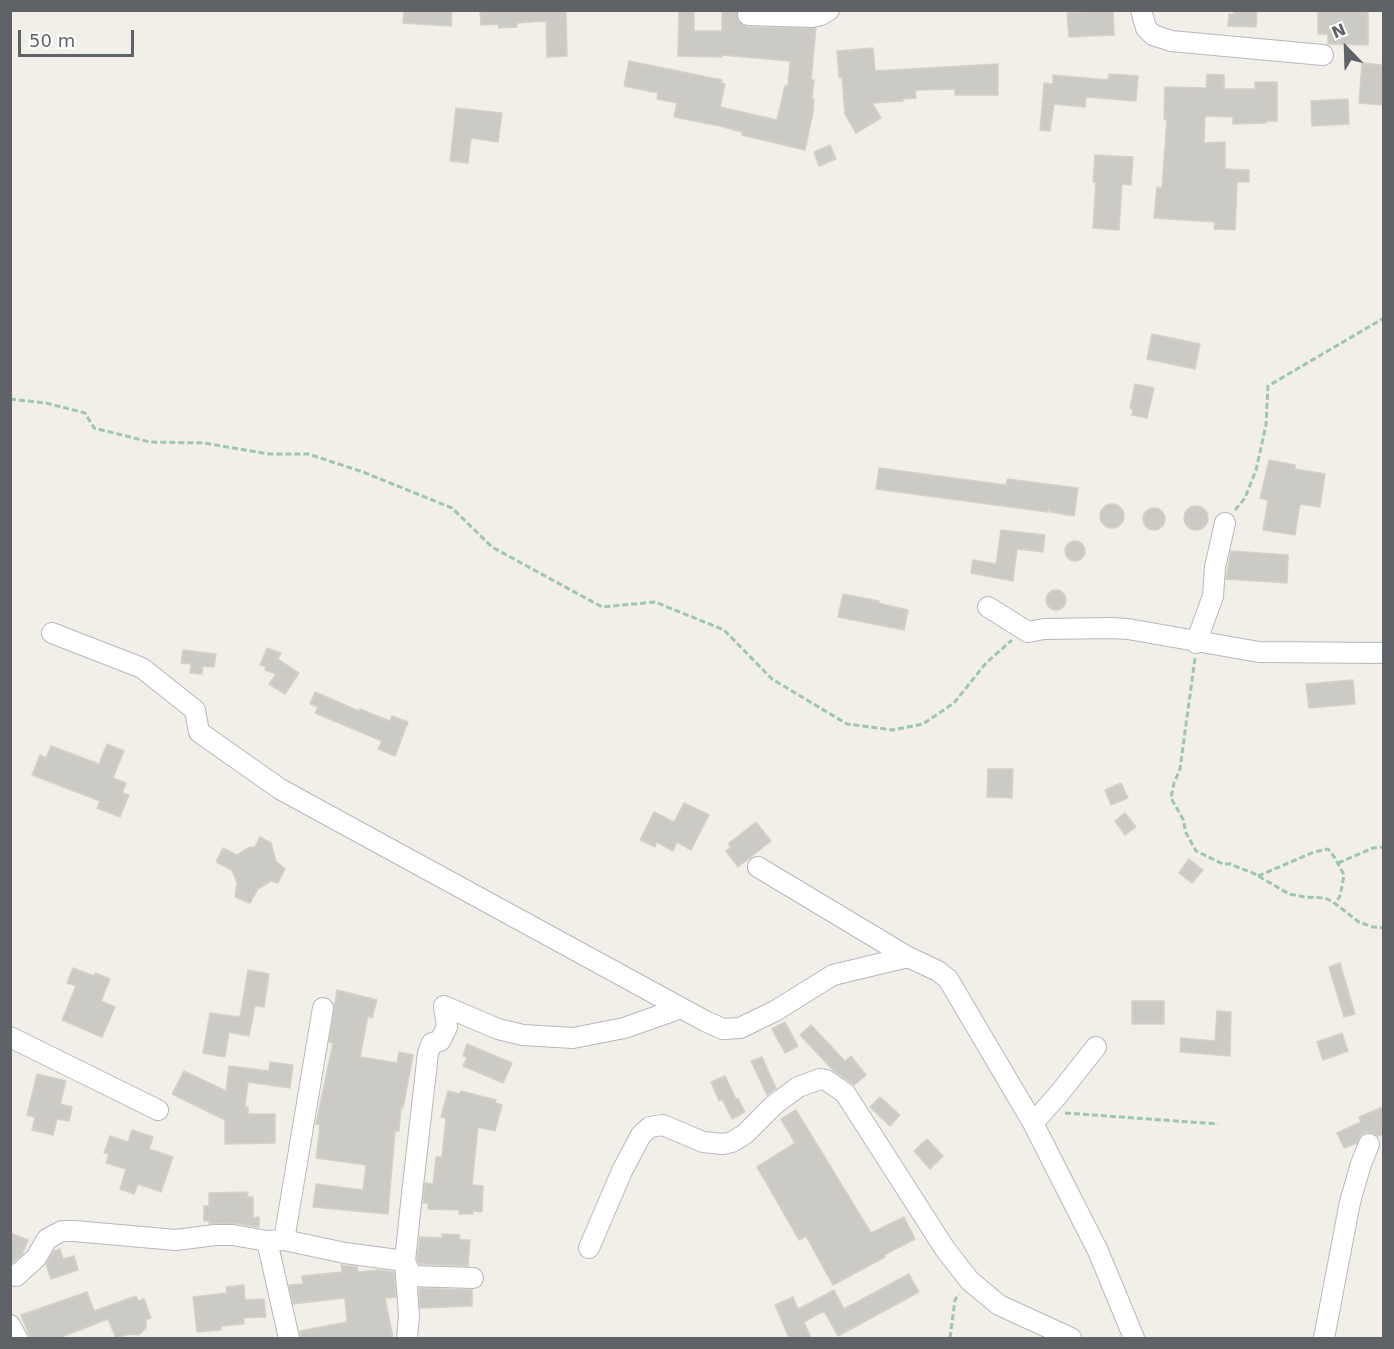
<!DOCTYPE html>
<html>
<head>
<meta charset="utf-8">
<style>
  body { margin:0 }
  #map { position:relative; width:1394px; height:1349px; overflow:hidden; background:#f1efe8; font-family:"DejaVu Sans",sans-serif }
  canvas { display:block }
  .frame { position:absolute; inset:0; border:12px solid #5f6368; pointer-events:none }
  .north { position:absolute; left:1316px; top:18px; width:60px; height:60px; -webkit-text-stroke:4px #fff; paint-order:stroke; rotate:337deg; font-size:16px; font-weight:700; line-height:24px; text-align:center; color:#5f6368 }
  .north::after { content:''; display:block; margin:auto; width:21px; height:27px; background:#5f6368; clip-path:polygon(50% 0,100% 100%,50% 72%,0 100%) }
  .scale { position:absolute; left:18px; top:30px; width:116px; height:27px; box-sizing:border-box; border:3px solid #5f6368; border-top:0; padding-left:8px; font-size:18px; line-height:21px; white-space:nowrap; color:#5f6368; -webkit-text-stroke:4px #fff; paint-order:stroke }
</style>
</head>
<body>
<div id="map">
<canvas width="1394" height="1349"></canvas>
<div class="frame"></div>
<div class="north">N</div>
<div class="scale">50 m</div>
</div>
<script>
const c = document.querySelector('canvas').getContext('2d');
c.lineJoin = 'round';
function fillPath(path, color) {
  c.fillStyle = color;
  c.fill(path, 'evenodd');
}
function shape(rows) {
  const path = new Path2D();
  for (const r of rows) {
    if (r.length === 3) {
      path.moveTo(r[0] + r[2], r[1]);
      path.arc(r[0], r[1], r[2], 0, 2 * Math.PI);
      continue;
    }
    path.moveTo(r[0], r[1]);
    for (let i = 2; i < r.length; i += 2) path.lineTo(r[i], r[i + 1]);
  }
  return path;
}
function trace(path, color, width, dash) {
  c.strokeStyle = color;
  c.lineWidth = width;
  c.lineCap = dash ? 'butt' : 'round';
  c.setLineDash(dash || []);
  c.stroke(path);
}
const building = shape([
  [404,10,452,10,451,26,403,23,404,10],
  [480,10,566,10,567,56,547,57,546,21,517,23,517,27,499,28,498,24,481,25,480,10],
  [679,10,694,10,694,31,722,31,722,10,737,10,738,21,747,27,816,28,811,80,814,80,812,99,814,99,813,112,805,150,742,135,742,132,720,126,674,117,677,103,657,99,658,93,624,86,629,61,722,80,721,83,725,84,720,107,777,120,785,86,788,86,790,61,722,55,722,57,678,56,679,10],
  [1084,10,1113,10,1114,35,1069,37,1067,13,1084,12,1084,10],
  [1234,10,1257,10,1256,27,1228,26,1229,14,1234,14,1234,10],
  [1318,10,1368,10,1368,45,1328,44,1328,34,1318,34,1318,10],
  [873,48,875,71,998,64,998,95,955,95,955,89,915,90,916,98,903,99,903,101,872,103,881,118,856,133,845,114,842,77,839,77,837,51,873,48],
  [1362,63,1383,65,1383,105,1359,103,1362,63],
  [1109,74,1138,76,1136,101,1086,97,1085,107,1054,104,1050,131,1040,130,1044,83,1053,84,1053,75,1108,80,1109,74],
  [1207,74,1224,75,1224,89,1255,89,1255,82,1277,82,1277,121,1267,121,1266,123,1233,124,1233,117,1205,116,1204,143,1225,142,1225,169,1249,170,1249,182,1237,182,1235,230,1214,229,1215,222,1154,218,1157,187,1162,188,1167,120,1164,119,1165,87,1206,88,1207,74],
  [1348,99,1349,124,1312,126,1311,101,1348,99],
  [456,108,502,113,498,142,471,138,468,163,450,161,456,108],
  [830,145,836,159,819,166,814,152,830,145],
  [1095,155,1133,157,1131,185,1122,184,1119,230,1093,228,1096,182,1093,182,1095,155],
  [1152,334,1200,344,1195,369,1147,359,1152,334],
  [1135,384,1154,388,1147,418,1132,415,1133,409,1130,408,1135,384],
  [1269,460,1295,465,1295,469,1325,474,1320,507,1300,504,1295,535,1263,530,1268,500,1260,498,1269,460],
  [879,468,1006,485,1007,479,1078,488,1074,516,1051,512,1049,508,1048,512,876,489,879,468],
  [1112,516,12],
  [1196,518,12],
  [1154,519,11],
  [1001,530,1045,535,1043,552,1017,549,1013,581,971,573,973,560,996,564,1001,530],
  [1075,551,10],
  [1231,551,1288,555,1287,583,1226,579,1231,551],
  [1056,600,10],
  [843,594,879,601,878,603,908,610,904,630,838,617,843,594],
  [267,648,281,653,278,659,299,673,285,694,269,684,276,674,265,670,266,667,260,665,267,648],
  [183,650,216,654,214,667,203,666,202,674,190,673,191,664,181,663,183,650],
  [1353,680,1355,704,1309,708,1306,684,1353,680],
  [315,692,359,711,360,709,390,721,392,716,408,722,395,756,378,749,382,741,315,713,318,707,310,704,315,692],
  [107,744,124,751,113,778,126,783,122,793,129,795,120,817,97,808,100,801,32,775,40,755,46,758,51,746,99,764,107,744],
  [988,769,1013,769,1012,798,987,797,988,769],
  [1121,783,1128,798,1111,805,1105,790,1121,783],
  [684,803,709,815,691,850,677,842,673,851,657,842,655,847,640,840,654,812,674,822,684,803],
  [1125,813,1136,827,1125,835,1115,821,1125,813],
  [756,822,771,841,738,867,726,851,731,847,728,844,756,822],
  [260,837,271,843,276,861,285,869,278,883,271,881,258,889,250,903,235,897,237,883,232,870,216,862,223,848,237,855,248,848,255,847,260,837],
  [1189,859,1203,870,1192,883,1179,873,1189,859],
  [1340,963,1355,1014,1344,1017,1329,967,1340,963],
  [73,968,94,976,95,973,110,979,101,1001,115,1007,102,1037,62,1020,76,986,67,983,73,968],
  [248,970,269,974,264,1007,255,1006,249,1036,229,1032,225,1057,203,1053,210,1013,240,1017,248,970],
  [337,990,377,1000,372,1018,368,1016,360,1057,397,1063,399,1052,413,1055,403,1108,401,1107,399,1131,395,1131,388,1214,313,1207,316,1184,363,1190,366,1165,316,1158,320,1125,316,1124,333,1043,329,1042,337,990],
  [1132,1001,1164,1001,1164,1024,1132,1024,1132,1001],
  [1217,1011,1231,1012,1230,1056,1180,1052,1181,1038,1215,1041,1217,1011],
  [785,1022,798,1046,785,1053,772,1029,785,1022],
  [811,1025,845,1061,851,1056,866,1075,854,1085,833,1070,800,1035,811,1025],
  [1342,1033,1348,1051,1323,1060,1317,1042,1342,1033],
  [467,1044,512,1063,503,1083,463,1066,467,1057,463,1056,467,1044],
  [762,1057,776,1088,767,1095,751,1061,762,1057],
  [270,1062,293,1065,290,1088,248,1082,245,1107,248,1107,248,1114,275,1114,275,1143,225,1144,225,1120,172,1094,184,1071,226,1091,229,1066,269,1071,270,1062],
  [37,1074,66,1081,60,1104,72,1107,69,1121,57,1119,53,1135,32,1130,35,1117,27,1115,37,1074],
  [725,1076,736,1099,738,1098,745,1112,732,1119,722,1099,719,1101,711,1082,725,1076],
  [448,1091,460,1094,461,1091,496,1100,495,1103,502,1105,495,1131,478,1127,472,1185,483,1186,482,1212,473,1211,473,1214,459,1214,459,1210,428,1209,428,1203,423,1203,425,1183,433,1184,436,1157,442,1157,446,1118,441,1117,448,1091],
  [880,1097,900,1115,890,1126,870,1107,880,1097],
  [1383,1107,1383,1134,1378,1136,1373,1133,1367,1132,1361,1135,1357,1143,1344,1148,1337,1133,1361,1122,1359,1117,1383,1107],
  [796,1110,871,1233,904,1217,915,1239,884,1255,885,1257,833,1285,806,1236,799,1240,757,1167,795,1143,781,1119,796,1110],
  [132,1130,153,1137,149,1149,173,1157,161,1192,138,1184,134,1194,120,1189,126,1169,106,1163,109,1154,104,1153,110,1136,128,1142,132,1130],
  [927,1139,943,1156,930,1169,914,1151,927,1139],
  [248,1192,247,1197,253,1197,253,1218,259,1217,259,1227,233,1223,209,1224,209,1221,204,1221,204,1206,209,1206,209,1193,248,1192],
  [10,1233,28,1240,22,1255,13,1262,10,1262,10,1233],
  [442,1234,460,1235,459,1240,470,1240,468,1266,419,1264,417,1259,420,1237,442,1238,442,1234],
  [60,1249,63,1259,74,1256,78,1270,51,1279,46,1264,54,1251,60,1249],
  [341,1265,357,1267,358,1272,379,1270,394,1272,396,1297,385,1298,393,1338,301,1338,300,1331,347,1322,345,1298,293,1304,289,1285,303,1284,302,1276,342,1272,341,1265],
  [909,1274,919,1292,838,1336,824,1311,804,1322,811,1338,789,1338,775,1305,793,1297,798,1309,834,1290,844,1309,909,1274],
  [244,1285,245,1300,264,1299,266,1317,244,1318,244,1324,221,1326,221,1330,197,1332,193,1297,227,1293,226,1287,244,1285],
  [419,1288,472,1290,472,1306,420,1308,419,1288],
  [87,1292,94,1311,136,1296,138,1301,144,1299,151,1318,146,1320,146,1328,139,1335,130,1334,116,1338,108,1319,59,1338,30,1338,21,1315,87,1292]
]);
fillPath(building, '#cccac5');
trace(building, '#d6d1c6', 1.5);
const minor = shape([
  [1141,10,1146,28,1153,35,1171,41,1323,55],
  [748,15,812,17,821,15,829,10],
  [988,607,1028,632,1044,629,1111,628,1128,629,1259,652,1384,653],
  [52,633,142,668,195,710,199,732,280,789,705,1021,723,1029,740,1028,775,1011,833,975,908,957],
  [1196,643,1213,596,1215,567,1225,523],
  [758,867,908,957,938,971,948,979,1033,1123,1098,1251,1134,1338],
  [444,1006,498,1029,523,1035,573,1038,624,1028,681,1008],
  [10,1037,158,1110],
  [1033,1123,1058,1095,1096,1047],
  [284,1240,323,1008],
  [267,1241,289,1338],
  [589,1248,622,1171,641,1135,650,1127,663,1125,703,1142,723,1144,732,1142,745,1134,774,1105,798,1087,820,1079,826,1080,845,1093,945,1249,970,1281,999,1305,1071,1338],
  [10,1274,16,1276,36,1258,47,1239,62,1231,74,1231,176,1240,215,1235,233,1235,267,1241,284,1240,345,1253,405,1261,411,1276,473,1278],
  [10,1325,17,1338],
  [407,1338,409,1316,405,1261,411,1203,428,1053,432,1043,440,1041,447,1027,444,1006],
  [1324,1338,1350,1202,1361,1164,1369,1144]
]);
trace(minor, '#b5b8bc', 22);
trace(shape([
  [10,399,46,403,85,413,94,428,150,442,204,443,269,454,308,454,363,472,452,508,492,547,602,607,655,602,724,630,772,679,847,724,893,730,923,724,954,703,986,663,1012,640],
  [1235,510,1245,498,1256,470,1266,425,1268,386,1384,318],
  [1195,658,1180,769,1174,783,1171,798,1184,821,1185,831,1196,851,1223,864,1230,864,1255,874,1289,894,1305,897,1325,898,1333,902,1359,922,1373,927,1384,928],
  [1338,863,1373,848,1384,847],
  [1258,876,1314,852,1328,849,1335,858,1344,875,1340,896,1336,903],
  [1065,1113,1218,1124],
  [950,1338,955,1300,959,1294]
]), '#9cc7a9', 3, [6, 3]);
trace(minor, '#fff', 20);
</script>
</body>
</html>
